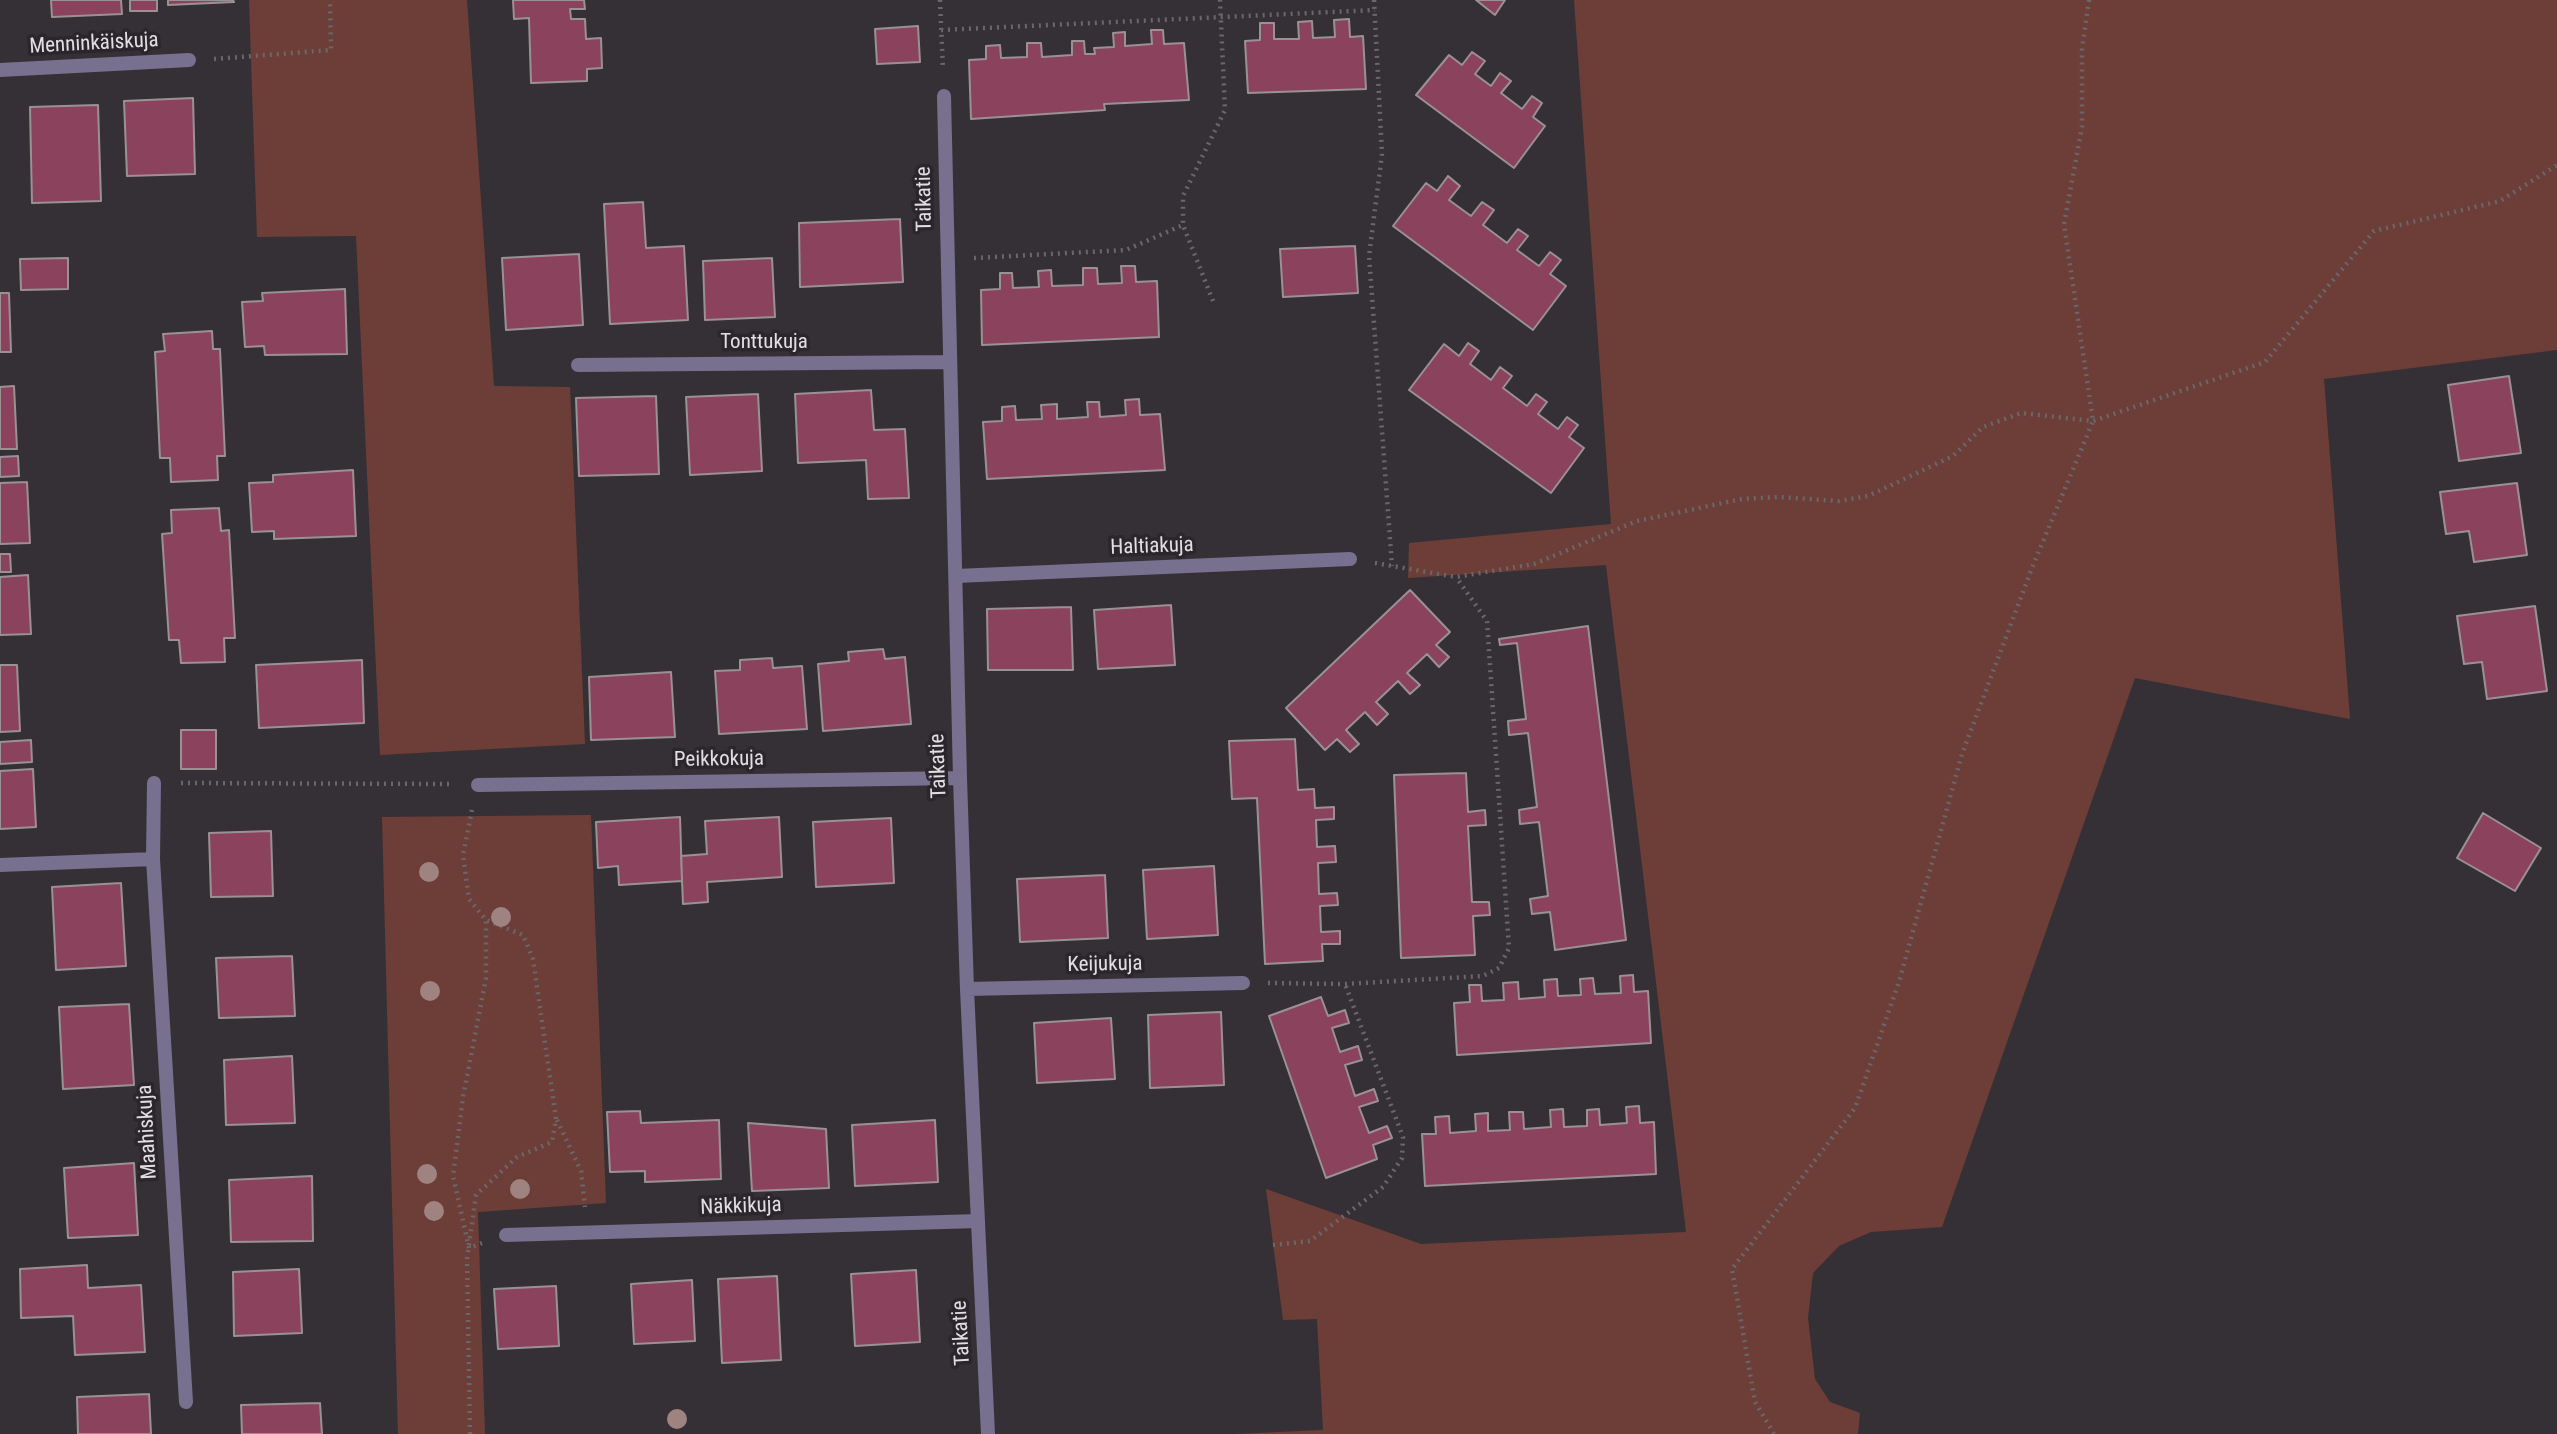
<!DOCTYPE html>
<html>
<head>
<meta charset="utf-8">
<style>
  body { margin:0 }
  canvas { display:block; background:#353035 }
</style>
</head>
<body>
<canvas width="2557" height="1434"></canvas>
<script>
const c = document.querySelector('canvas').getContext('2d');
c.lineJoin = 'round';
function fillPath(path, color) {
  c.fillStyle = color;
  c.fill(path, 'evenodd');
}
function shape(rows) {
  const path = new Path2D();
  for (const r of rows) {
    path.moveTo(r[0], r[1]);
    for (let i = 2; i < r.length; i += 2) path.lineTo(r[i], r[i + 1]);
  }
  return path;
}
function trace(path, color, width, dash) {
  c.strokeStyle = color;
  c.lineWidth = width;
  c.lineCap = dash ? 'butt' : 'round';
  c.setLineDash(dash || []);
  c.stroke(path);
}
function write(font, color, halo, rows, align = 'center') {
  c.font = font + ' "Roboto Condensed",sans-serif';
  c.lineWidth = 7;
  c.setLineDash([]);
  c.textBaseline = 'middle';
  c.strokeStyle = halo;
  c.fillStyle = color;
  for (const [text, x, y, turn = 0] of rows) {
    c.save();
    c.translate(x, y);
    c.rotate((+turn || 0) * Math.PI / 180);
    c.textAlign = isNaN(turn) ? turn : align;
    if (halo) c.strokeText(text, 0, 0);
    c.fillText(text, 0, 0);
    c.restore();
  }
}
fillPath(shape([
  [249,0,467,0,494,386,570,387,585,744,380,755,356,236,257,237],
  [1574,0,2557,0,2557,350,2324,379,2350,719,2135,678,1942,1227,1871,1232,1839,1246,1813,1273,1808,1318,1815,1379,1830,1402,1860,1413,1858,1434,1235,1434,1323,1430,1317,1319,1283,1320,1266,1189,1421,1244,1686,1232,1606,565,1408,578,1409,543,1611,524],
  [591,815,606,1203,478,1212,485,1434,398,1434,382,817]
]), '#6d3e37');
const building = shape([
  [51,0,121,0,122,14,52,17,51,0],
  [130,0,157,0,157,11,130,11,130,0],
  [168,0,233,0,234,2,168,5,168,0],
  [513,0,584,0,585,9,570,9,571,19,585,19,586,39,601,38,602,68,587,69,587,81,531,83,529,18,514,19,513,0],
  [1476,0,1505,0,1495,15,1476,0],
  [1349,19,1350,37,1363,36,1366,89,1248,93,1245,41,1260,40,1260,23,1274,23,1274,39,1299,39,1298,22,1312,21,1313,38,1335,37,1334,20,1349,19],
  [918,26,920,62,877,64,875,29,918,26],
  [1151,30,1163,30,1164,44,1184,43,1189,100,1104,104,1105,110,971,119,969,60,986,59,986,46,1000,45,1001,58,1027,57,1027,43,1041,43,1042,57,1072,55,1072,41,1084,41,1085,54,1095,54,1094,48,1114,47,1113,33,1125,32,1125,46,1152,44,1151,30],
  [1472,52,1485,61,1475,74,1491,86,1500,73,1511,81,1501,93,1522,109,1532,96,1542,103,1533,117,1545,126,1514,168,1416,95,1449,55,1462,65,1472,52],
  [193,98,195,174,127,176,124,101,193,98],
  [98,105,101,201,32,203,30,107,98,105],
  [1448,176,1460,186,1449,200,1471,216,1482,202,1494,210,1483,225,1507,243,1518,229,1528,236,1517,250,1539,266,1550,252,1561,260,1550,274,1566,286,1533,330,1393,226,1426,183,1437,191,1448,176],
  [643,202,646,248,684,246,688,320,610,324,604,204,643,202],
  [900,219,903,282,800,287,799,223,900,219],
  [1355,246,1358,293,1283,297,1280,249,1355,246],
  [579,254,583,325,506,330,502,258,579,254],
  [68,258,68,289,21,290,20,259,68,258],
  [772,258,775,317,705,320,703,261,772,258],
  [1121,266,1135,266,1136,282,1157,281,1159,337,982,345,981,290,1000,289,1000,273,1012,273,1013,288,1039,287,1038,271,1051,270,1052,286,1083,285,1083,268,1097,268,1098,284,1122,283,1121,266],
  [345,289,347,354,265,355,264,346,245,347,242,302,263,301,262,293,345,289],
  [0,293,9,293,11,352,0,352,0,293],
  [212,331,213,349,220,349,225,456,217,456,218,480,171,482,170,458,160,458,155,352,165,351,163,334,212,331],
  [1468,343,1479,351,1470,364,1491,380,1500,367,1512,376,1503,388,1527,406,1536,394,1547,402,1538,414,1558,429,1567,417,1578,425,1569,437,1584,448,1551,493,1409,390,1444,344,1459,356,1468,343],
  [2509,376,2521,453,2459,461,2448,385,2509,376],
  [14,386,17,449,0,449,0,387,14,386],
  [871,390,874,430,905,429,909,498,868,499,866,460,798,463,795,394,871,390],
  [758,394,762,471,690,475,686,397,758,394],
  [656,396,659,474,579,476,576,398,656,396],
  [1139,399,1140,415,1160,414,1165,470,987,479,983,422,1002,421,1002,407,1015,406,1016,420,1042,419,1041,405,1057,404,1057,419,1088,417,1087,402,1099,402,1100,417,1126,415,1125,400,1139,399],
  [18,456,19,476,0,477,0,457,18,456],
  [353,470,356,536,274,539,274,531,252,532,249,483,273,482,273,475,353,470],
  [27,482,30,543,0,544,0,483,27,482],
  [2517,483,2527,555,2474,562,2469,531,2446,534,2440,492,2517,483],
  [219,508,221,531,229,530,235,638,224,638,225,662,181,663,179,640,169,640,162,534,172,533,171,510,219,508],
  [0,554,10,554,11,572,0,572,0,554],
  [28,575,31,634,0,635,0,577,28,575],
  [1410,590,1450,632,1436,645,1449,657,1439,667,1427,654,1407,673,1420,685,1410,694,1398,681,1376,702,1388,714,1377,725,1365,712,1346,730,1359,744,1350,752,1337,739,1325,750,1286,708,1410,590],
  [1171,605,1175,665,1098,669,1094,610,1171,605],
  [2535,606,2547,691,2487,699,2482,662,2464,664,2457,616,2535,606],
  [1071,607,1073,670,988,670,987,609,1071,607],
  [1588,626,1626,940,1555,950,1550,912,1532,914,1530,899,1548,896,1539,822,1520,824,1519,810,1537,807,1528,733,1509,735,1508,721,1526,719,1517,643,1500,645,1499,639,1588,626],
  [883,649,885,659,905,657,911,724,823,731,818,664,849,661,848,652,883,649],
  [772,658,773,668,802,666,807,729,719,734,715,671,740,670,740,660,772,658],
  [362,660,364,723,259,728,256,665,362,660],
  [0,665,17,665,20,731,0,732,0,665],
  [671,672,675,737,591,740,589,677,671,672],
  [181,730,216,730,216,769,181,769,181,730],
  [1295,739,1298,790,1314,789,1315,808,1334,807,1334,819,1316,820,1317,847,1335,846,1336,862,1318,863,1319,894,1337,893,1338,905,1320,906,1321,932,1340,931,1340,944,1322,944,1323,961,1265,964,1257,798,1232,799,1229,741,1295,739],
  [31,740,32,762,0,764,0,742,31,740],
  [33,769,36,827,0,829,0,771,33,769],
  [1466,773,1468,812,1485,810,1486,825,1468,826,1472,902,1489,902,1490,915,1473,916,1475,955,1401,958,1394,775,1466,773],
  [2483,813,2541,848,2515,891,2457,858,2483,813],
  [680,817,682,881,619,885,618,866,598,868,596,822,680,817],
  [779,817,782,877,707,882,708,902,683,904,681,856,707,854,705,821,779,817],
  [891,818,894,883,816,887,813,822,891,818],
  [271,831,273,896,211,897,209,833,271,831],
  [1214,866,1218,935,1147,939,1143,870,1214,866],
  [1105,875,1108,938,1020,942,1017,879,1105,875],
  [121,883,126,966,56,970,52,887,121,883],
  [292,956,295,1016,219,1018,216,958,292,956],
  [1633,975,1634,992,1648,991,1651,1043,1457,1055,1454,1003,1470,1002,1469,985,1481,985,1482,1001,1504,1000,1503,983,1518,982,1519,999,1545,997,1544,980,1557,979,1558,996,1581,995,1580,979,1593,978,1595,994,1621,993,1620,976,1633,975],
  [1321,997,1328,1016,1345,1010,1349,1023,1332,1028,1340,1052,1358,1046,1362,1060,1345,1065,1355,1096,1374,1089,1378,1101,1359,1107,1369,1133,1387,1126,1392,1138,1373,1145,1377,1159,1326,1178,1269,1016,1321,997],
  [129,1004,134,1085,63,1089,59,1007,129,1004],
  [1221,1012,1224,1085,1150,1088,1148,1015,1221,1012],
  [1111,1018,1115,1079,1037,1083,1034,1023,1111,1018],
  [292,1056,295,1123,226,1125,224,1060,292,1056],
  [1639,1106,1640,1123,1654,1122,1656,1174,1425,1186,1422,1134,1436,1134,1435,1117,1449,1116,1450,1133,1476,1131,1475,1114,1488,1113,1488,1131,1510,1130,1509,1112,1523,1112,1524,1129,1551,1127,1550,1110,1563,1109,1564,1127,1587,1126,1587,1110,1599,1109,1600,1125,1627,1123,1626,1107,1639,1106],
  [640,1111,641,1123,719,1120,721,1179,645,1182,645,1171,610,1172,607,1112,640,1111],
  [935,1120,938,1182,855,1186,852,1125,935,1120],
  [748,1123,826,1129,829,1188,752,1191,748,1123],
  [134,1163,138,1235,68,1238,64,1168,134,1163],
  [312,1176,313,1241,231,1242,229,1180,312,1176],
  [87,1265,88,1288,141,1285,145,1352,75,1355,73,1316,21,1318,20,1269,87,1265],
  [299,1269,302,1333,234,1336,233,1272,299,1269],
  [916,1270,920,1342,855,1346,851,1274,916,1270],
  [777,1276,781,1360,722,1363,718,1279,777,1276],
  [692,1280,695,1341,634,1344,631,1284,692,1280],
  [556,1286,559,1346,498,1349,494,1289,556,1286],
  [149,1394,151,1434,78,1434,77,1397,149,1394],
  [320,1403,322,1434,242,1434,241,1405,320,1403]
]);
fillPath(building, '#8a425d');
trace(building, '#9a9193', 2);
trace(shape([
  [940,0,943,69],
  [1374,0,1382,154,1369,256,1392,566],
  [941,30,1375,10],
  [214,59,331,50,330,0],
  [974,258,1126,250,1183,225],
  [1213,301,1183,225,1183,196,1225,110,1220,0],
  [1375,563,1456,577,1534,564,1637,521,1742,499,1778,497,1839,501,1868,496,1953,456,1983,427,2021,413,2093,421,2265,362,2374,231,2500,201,2557,165],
  [181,783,452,784],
  [1268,983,1345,984,1483,976,1499,968,1509,948,1487,621,1456,577],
  [557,1120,581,1171,585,1207],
  [482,1243,469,1248,453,1176,463,1097,486,978,486,920],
  [1273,1245,1310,1241,1383,1187,1402,1158,1403,1137,1345,984],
  [470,1434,467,1259,476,1195,517,1157,552,1142,556,1119,533,959,523,935,486,920,469,899,463,855,472,810],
  [1774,1434,1755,1402,1732,1269,1855,1108,1899,982,1962,754,2032,568,2093,421,2064,224,2082,127,2082,49,2089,0]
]), '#6b666b', 4.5, [2, 5]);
trace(shape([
  [0,70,189,60],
  [944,96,960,778,967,989,988,1434],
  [578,365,950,362],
  [956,576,1350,559],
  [154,783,153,859,186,1402],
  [478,785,960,778],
  [0,865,153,859],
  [967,989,1243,983],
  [506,1235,978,1221]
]), '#77708e', 14);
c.fillStyle = '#9e8381';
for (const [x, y] of [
  [429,872],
  [501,917],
  [430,991],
  [427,1174],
  [520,1189],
  [434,1211],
  [677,1419]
]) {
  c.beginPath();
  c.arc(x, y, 10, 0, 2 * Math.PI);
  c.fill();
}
write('21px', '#e2dfe2', '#2b262b', [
  ["Menninkäiskuja",94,44,-3],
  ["Taikatie",925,199,-91],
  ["Tonttukuja",764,343],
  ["Haltiakuja",1152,547,-2],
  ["Peikkokuja",719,760,-1],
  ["Taikatie",939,766,-92],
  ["Keijukuja",1105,965,-1],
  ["Maahiskuja",148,1132,-93],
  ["Näkkikuja",741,1207,-2],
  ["Taikatie",962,1333,-93]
]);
</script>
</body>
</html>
